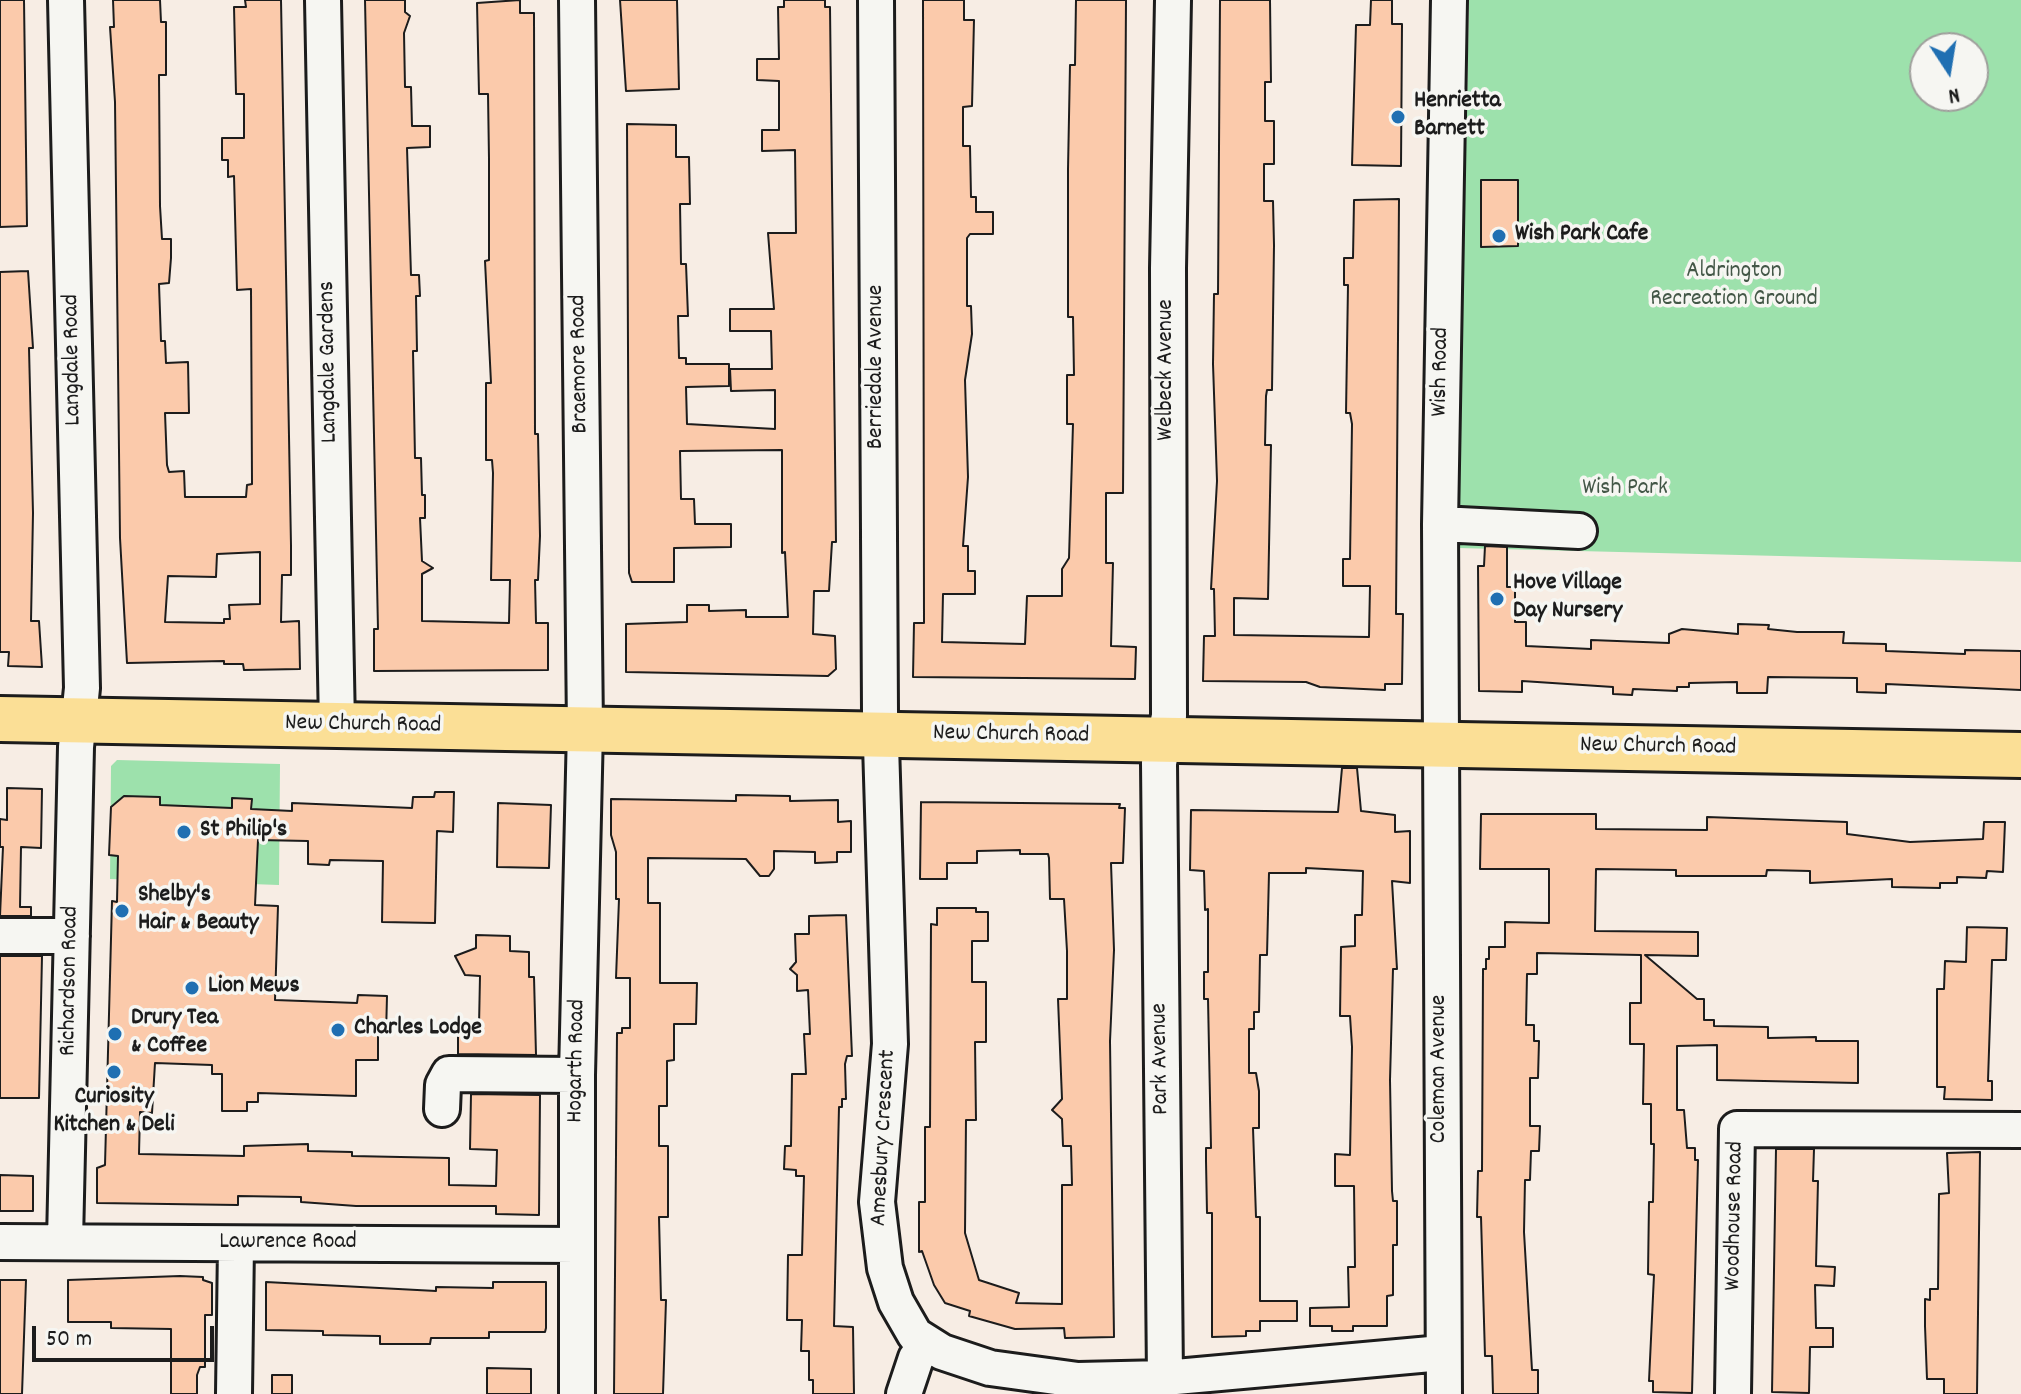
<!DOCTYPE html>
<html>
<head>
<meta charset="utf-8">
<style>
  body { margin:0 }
  #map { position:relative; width:2021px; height:1394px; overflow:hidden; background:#f7ede4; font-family:Dekko,sans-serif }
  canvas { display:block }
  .north { position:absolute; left:1909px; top:32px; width:80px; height:80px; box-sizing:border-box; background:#f6f6f2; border:2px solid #9f9f9c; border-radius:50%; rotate:168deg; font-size:22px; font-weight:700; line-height:32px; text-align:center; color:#1c1c1c }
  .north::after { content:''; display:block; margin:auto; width:28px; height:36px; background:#1f6fb2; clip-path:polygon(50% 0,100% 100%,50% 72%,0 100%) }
  .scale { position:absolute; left:32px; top:1326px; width:182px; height:36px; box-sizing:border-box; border:4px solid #1c1c1c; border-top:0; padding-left:10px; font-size:24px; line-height:28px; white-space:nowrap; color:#1c1c1c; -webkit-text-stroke:6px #f6f6f2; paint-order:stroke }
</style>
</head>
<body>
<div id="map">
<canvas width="2021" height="1394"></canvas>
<div class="north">N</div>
<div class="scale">50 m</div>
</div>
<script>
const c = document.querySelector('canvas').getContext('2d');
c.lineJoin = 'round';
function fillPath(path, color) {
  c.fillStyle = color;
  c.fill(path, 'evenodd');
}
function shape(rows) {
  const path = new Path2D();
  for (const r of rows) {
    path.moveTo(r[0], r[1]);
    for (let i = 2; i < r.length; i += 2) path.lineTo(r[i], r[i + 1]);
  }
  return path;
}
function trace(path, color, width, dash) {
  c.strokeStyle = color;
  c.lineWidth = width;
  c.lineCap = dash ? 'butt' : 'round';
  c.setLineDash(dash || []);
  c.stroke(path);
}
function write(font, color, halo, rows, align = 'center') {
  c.font = font + ' Dekko,sans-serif';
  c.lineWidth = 7;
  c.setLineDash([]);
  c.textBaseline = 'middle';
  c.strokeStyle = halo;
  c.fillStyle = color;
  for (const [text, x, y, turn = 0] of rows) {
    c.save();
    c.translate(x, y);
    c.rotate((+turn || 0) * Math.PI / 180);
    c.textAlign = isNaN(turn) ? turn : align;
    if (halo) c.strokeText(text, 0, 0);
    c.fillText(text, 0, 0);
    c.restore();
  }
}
fillPath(shape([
  [1469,0,2021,0,2021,562,1458,548],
  [1925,48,1973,48,1973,96,1925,96],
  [117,760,280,764,279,885,110,879,111,766]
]), '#9de1ac');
const building = shape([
  [0,0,24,0,27,226,0,227,0,0],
  [113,0,160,0,161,22,166,22,166,75,159,75,160,206,162,239,171,239,171,258,169,283,159,284,161,341,165,341,166,363,188,362,189,413,165,413,167,465,169,472,184,471,185,497,246,497,247,485,252,484,251,289,237,290,234,176,228,177,228,160,222,160,222,138,244,138,244,94,236,94,234,7,246,7,245,0,281,0,291,545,291,575,282,575,281,622,299,621,300,669,244,670,243,664,224,664,224,661,127,663,120,538,115,102,110,27,114,27,113,0],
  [260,552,260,604,229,605,230,619,224,619,224,623,165,622,168,576,216,577,217,554,260,552],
  [365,0,405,0,405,12,410,16,404,33,405,87,411,87,412,126,430,126,430,147,407,148,411,275,419,275,420,296,416,296,417,351,413,351,415,458,421,458,422,495,425,495,425,518,420,518,422,561,433,568,422,574,422,621,509,623,510,580,491,580,493,473,492,460,486,460,486,383,491,383,485,261,489,260,489,159,488,94,479,94,477,3,520,0,520,13,534,13,535,434,538,434,540,536,538,580,535,580,536,623,548,623,548,670,374,671,374,629,378,629,365,0],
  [620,0,677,0,679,89,626,91,620,0],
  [784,0,825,0,825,7,830,7,836,542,832,542,829,591,814,591,813,634,835,636,836,669,828,676,626,672,626,624,687,622,687,605,709,605,709,611,746,610,746,617,788,617,785,552,782,553,782,450,680,451,681,499,694,499,695,524,731,524,731,547,674,548,674,582,632,582,629,573,627,124,676,125,676,157,689,157,690,204,680,204,681,264,686,264,688,316,678,316,679,358,686,358,686,364,729,364,729,386,686,387,687,424,775,429,775,390,731,391,730,369,772,369,771,331,730,331,730,309,774,309,768,233,796,233,795,150,762,151,762,130,779,130,779,81,757,80,757,59,779,59,778,7,784,7,784,0],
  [923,0,964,0,964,20,974,20,972,106,963,107,963,146,970,146,971,197,976,197,976,212,993,212,993,234,970,234,967,238,967,306,971,306,972,334,965,380,968,477,963,546,968,546,968,571,975,571,975,594,943,594,942,642,1025,644,1027,596,1062,596,1062,569,1069,558,1073,424,1067,424,1067,375,1074,375,1073,317,1068,317,1068,169,1070,65,1075,65,1076,0,1126,0,1123,493,1106,493,1106,563,1113,563,1111,646,1136,647,1135,679,913,677,914,623,924,623,923,0],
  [1220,0,1270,0,1271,82,1265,82,1265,121,1274,121,1274,164,1264,164,1264,201,1273,201,1274,245,1272,390,1267,390,1266,396,1265,445,1271,445,1268,599,1234,598,1234,635,1369,637,1370,586,1343,586,1343,559,1350,559,1352,424,1350,413,1346,413,1348,285,1344,285,1344,258,1353,258,1354,200,1399,199,1396,614,1403,614,1402,684,1385,684,1385,690,1320,687,1306,682,1203,681,1204,636,1215,636,1214,589,1211,589,1217,481,1213,364,1214,294,1218,294,1220,0],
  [1371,0,1392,0,1392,24,1402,24,1401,166,1352,165,1356,25,1370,25,1371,0],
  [1481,180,1518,180,1518,246,1481,247,1481,180],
  [28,271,33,348,29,348,33,513,31,621,39,621,42,667,8,666,9,652,0,652,0,272,28,271],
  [1485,546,1507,547,1507,587,1515,587,1515,622,1526,622,1526,646,1591,649,1591,640,1669,643,1669,634,1682,629,1738,634,1738,624,1769,625,1768,629,1797,632,1844,632,1843,643,1886,644,1886,651,1965,654,1965,650,2021,651,2021,690,1886,684,1886,693,1857,692,1857,678,1768,677,1767,693,1737,693,1737,682,1689,683,1689,687,1677,687,1677,691,1633,689,1632,695,1613,694,1613,687,1522,681,1522,692,1479,691,1478,566,1484,566,1485,546],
  [1342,768,1357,768,1361,811,1395,815,1395,832,1410,831,1410,883,1392,881,1397,969,1393,969,1390,1080,1392,1191,1393,1201,1397,1201,1397,1245,1393,1245,1393,1295,1387,1296,1387,1326,1353,1326,1353,1331,1332,1331,1332,1326,1310,1326,1310,1308,1349,1307,1348,1267,1355,1267,1354,1186,1335,1186,1335,1154,1350,1155,1352,1047,1350,1016,1340,1016,1341,947,1355,946,1355,915,1362,915,1363,871,1306,868,1306,873,1269,873,1267,955,1260,955,1259,1012,1254,1012,1254,1029,1249,1029,1249,1073,1256,1073,1259,1091,1259,1128,1253,1128,1256,1217,1260,1217,1260,1301,1297,1301,1297,1321,1260,1321,1260,1331,1246,1331,1246,1336,1212,1337,1212,1213,1207,1213,1206,1161,1206,1148,1211,1148,1208,999,1204,999,1204,972,1208,972,1208,909,1205,910,1204,871,1190,870,1191,810,1338,812,1342,768],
  [7,788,42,789,41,848,21,847,20,907,31,907,31,916,0,916,3,847,0,847,0,819,7,820,7,788],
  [435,792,454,792,453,832,437,831,435,923,382,922,383,861,330,860,329,865,308,864,308,841,258,840,255,905,278,906,275,1000,357,1003,358,995,387,996,386,1035,378,1035,378,1060,356,1060,356,1096,258,1093,258,1102,247,1102,247,1111,222,1111,222,1074,212,1074,212,1065,155,1063,152,1113,140,1112,139,1154,244,1156,244,1146,308,1144,308,1151,352,1152,352,1156,449,1158,449,1185,496,1186,497,1150,470,1149,471,1094,540,1095,539,1215,496,1214,496,1206,356,1206,301,1202,301,1197,238,1196,238,1205,97,1203,97,1168,105,1165,112,901,117,902,118,856,109,855,111,807,124,796,160,797,160,805,232,808,232,798,252,799,251,809,292,811,292,803,412,808,413,797,434,797,435,792],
  [736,795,790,796,790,801,838,800,838,822,851,821,851,852,837,852,837,862,815,863,815,852,774,851,774,869,769,876,760,876,746,859,648,858,648,903,660,903,660,983,697,983,696,1024,674,1024,674,1060,667,1061,667,1106,659,1106,659,1146,668,1146,668,1217,659,1217,661,1300,666,1300,663,1394,614,1394,617,1033,622,1033,622,1028,630,1028,630,978,616,978,619,899,616,899,616,852,611,835,611,799,736,801,736,795],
  [921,802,1120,804,1119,808,1125,808,1123,863,1111,863,1114,950,1110,1041,1114,1337,1065,1338,1064,1328,1015,1329,969,1316,970,1311,945,1303,934,1285,922,1251,919,1252,919,1202,925,1202,925,1127,930,1127,931,924,937,925,937,908,976,908,976,912,988,912,988,941,972,941,972,982,986,982,986,1042,975,1042,976,1120,966,1120,965,1233,979,1280,1019,1293,1016,1303,1062,1304,1062,1185,1072,1185,1071,1146,1063,1146,1062,1119,1052,1110,1062,1099,1058,999,1067,999,1067,951,1064,899,1050,899,1049,858,1048,854,1020,854,1020,850,977,851,977,863,947,863,947,879,920,879,921,802],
  [498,803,551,805,549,868,497,867,498,803],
  [1481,814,1596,814,1596,829,1707,830,1707,817,1847,822,1847,834,1910,842,1983,839,1984,822,2005,822,2003,872,1987,871,1986,878,1957,877,1957,883,1940,883,1940,888,1892,887,1892,879,1810,883,1810,871,1767,870,1766,876,1676,876,1676,870,1596,869,1595,931,1698,932,1698,956,1645,955,1697,999,1704,999,1704,1020,1714,1020,1714,1026,1768,1027,1768,1038,1816,1037,1816,1041,1858,1041,1858,1083,1717,1080,1717,1045,1677,1046,1677,1110,1684,1110,1687,1148,1695,1148,1695,1160,1698,1160,1692,1393,1653,1392,1653,1381,1649,1381,1654,1275,1648,1274,1649,1202,1653,1202,1654,1144,1651,1144,1651,1104,1643,1104,1644,1044,1630,1044,1630,1003,1641,1003,1641,955,1537,953,1537,974,1527,974,1526,1025,1534,1025,1534,1041,1539,1041,1538,1078,1530,1078,1530,1126,1540,1126,1539,1151,1531,1151,1530,1180,1525,1180,1524,1232,1532,1370,1538,1370,1538,1394,1493,1394,1492,1356,1485,1356,1481,1217,1477,1217,1478,1171,1482,1171,1483,969,1486,969,1486,959,1489,959,1489,947,1505,947,1505,922,1549,923,1549,869,1480,869,1481,814],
  [846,915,852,1056,847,1056,845,1064,846,1099,842,1099,842,1107,839,1107,834,1326,853,1327,854,1394,813,1394,813,1380,809,1380,809,1351,801,1351,802,1320,787,1320,788,1255,802,1255,804,1176,796,1176,796,1170,784,1169,785,1146,791,1146,792,1074,806,1074,804,1034,810,1034,808,990,797,991,797,975,790,969,796,962,795,934,809,934,809,916,846,915],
  [1967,927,2007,928,2006,960,1992,960,1988,1081,1992,1081,1992,1100,1944,1099,1945,1087,1937,1087,1937,989,1944,989,1945,961,1966,962,1967,927],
  [476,935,510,936,510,951,529,952,529,977,534,977,536,1055,458,1054,458,1026,479,1026,480,976,465,975,455,956,476,948,476,935],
  [0,956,42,956,39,1098,0,1098,0,956],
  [1776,1149,1814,1149,1813,1181,1818,1181,1816,1266,1835,1267,1834,1286,1815,1285,1816,1328,1833,1328,1833,1347,1810,1347,1809,1393,1772,1392,1776,1149],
  [1980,1152,1977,1394,1944,1394,1944,1379,1927,1379,1925,1326,1925,1299,1930,1300,1930,1289,1938,1289,1939,1194,1949,1193,1947,1153,1980,1152],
  [0,1175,33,1176,33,1211,0,1211,0,1175],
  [180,1276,203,1277,203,1280,212,1283,212,1315,205,1315,205,1367,200,1367,197,1375,197,1394,171,1394,171,1329,111,1328,111,1322,68,1322,68,1280,180,1276],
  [0,1280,26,1280,22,1394,0,1394,0,1280],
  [266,1282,436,1291,436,1287,493,1288,493,1282,546,1282,546,1328,545,1332,489,1332,489,1338,431,1338,430,1344,380,1344,380,1336,323,1335,323,1331,266,1330,266,1282],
  [487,1368,531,1369,531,1394,487,1394,487,1368],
  [272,1375,292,1375,292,1394,272,1394,272,1375]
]);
fillPath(building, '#fbcaab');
trace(building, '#1c1c1c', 2);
const minor = shape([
  [323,0,337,725],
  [577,0,585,729,577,1075,577,1394],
  [876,0,880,711,890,1044,877,1202,885,1268,896,1302,915,1335,942,1352,990,1368,1078,1380,1165,1378,1442,1353],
  [1440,524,1579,531],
  [0,936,72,936],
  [442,1109,443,1085,449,1074,577,1075],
  [65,1241,76,747,82,688,66,0],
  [0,1242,577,1245],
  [1165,1378,1159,763,1169,716,1168,268,1173,0],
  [234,1394,236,1244],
  [904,1394,916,1358,928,1344],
  [1444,1394,1440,524,1449,0],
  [1733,1394,1737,1129,2021,1130]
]);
const major = shape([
  [0,719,2021,755]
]);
trace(minor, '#1c1c1c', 40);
trace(major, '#1c1c1c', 50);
trace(minor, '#f6f6f2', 34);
trace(major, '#fbdf96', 44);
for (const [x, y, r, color] of [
  [1398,117,8,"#1f6fb2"],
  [1499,236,8,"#1f6fb2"],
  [1497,599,8,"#1f6fb2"],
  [184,832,8,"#1f6fb2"],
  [122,911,8,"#1f6fb2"],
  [192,988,8,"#1f6fb2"],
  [338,1030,8,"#1f6fb2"],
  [115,1034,8,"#1f6fb2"],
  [114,1072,8,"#1f6fb2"]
]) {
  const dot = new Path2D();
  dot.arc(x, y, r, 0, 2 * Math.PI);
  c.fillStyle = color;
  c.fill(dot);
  trace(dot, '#f6f6f2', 3);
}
write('bold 24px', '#1c1c1c', '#f6f6f2', [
  ["Henrietta",1414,103],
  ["Barnett",1414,131],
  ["Wish Park Cafe",1515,236],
  ["Hove Village",1513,585],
  ["Day Nursery",1513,613],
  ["St Philip's",200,832],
  ["Shelby's",138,897],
  ["Hair & Beauty",138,925],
  ["Lion Mews",208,988],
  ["Drury Tea",131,1020],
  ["& Coffee",131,1048],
  ["Charles Lodge",354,1030],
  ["Curiosity",114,1099,"center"],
  ["Kitchen & Deli",114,1127,"center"]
], 'left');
write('24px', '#435747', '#f6f6f2', [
  ["Aldrington",1734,273],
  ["Recreation Ground",1734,301],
  ["Wish Park",1625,490]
]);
write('24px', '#1c1c1c', '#f6f6f2', [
  ["Langdale Road",74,360,-91],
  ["Langdale Gardens",330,362,-91],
  ["Braemore Road",581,364,-91],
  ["Berriedale Avenue",878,367,-90],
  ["Welbeck Avenue",1168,370,-90],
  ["Wish Road",1442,372,-89],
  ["New Church Road",363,726,1],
  ["New Church Road",1011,736,1],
  ["New Church Road",1658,748,1],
  ["Richardson Road",71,981,-89],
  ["Park Avenue",1162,1059,-91],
  ["Hogarth Road",578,1061,-89],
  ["Coleman Avenue",1441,1069,-90],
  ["Amesbury Crescent",885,1138,-87],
  ["Woodhouse Road",1736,1216,-89],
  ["Lawrence Road",288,1244]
]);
</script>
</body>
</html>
